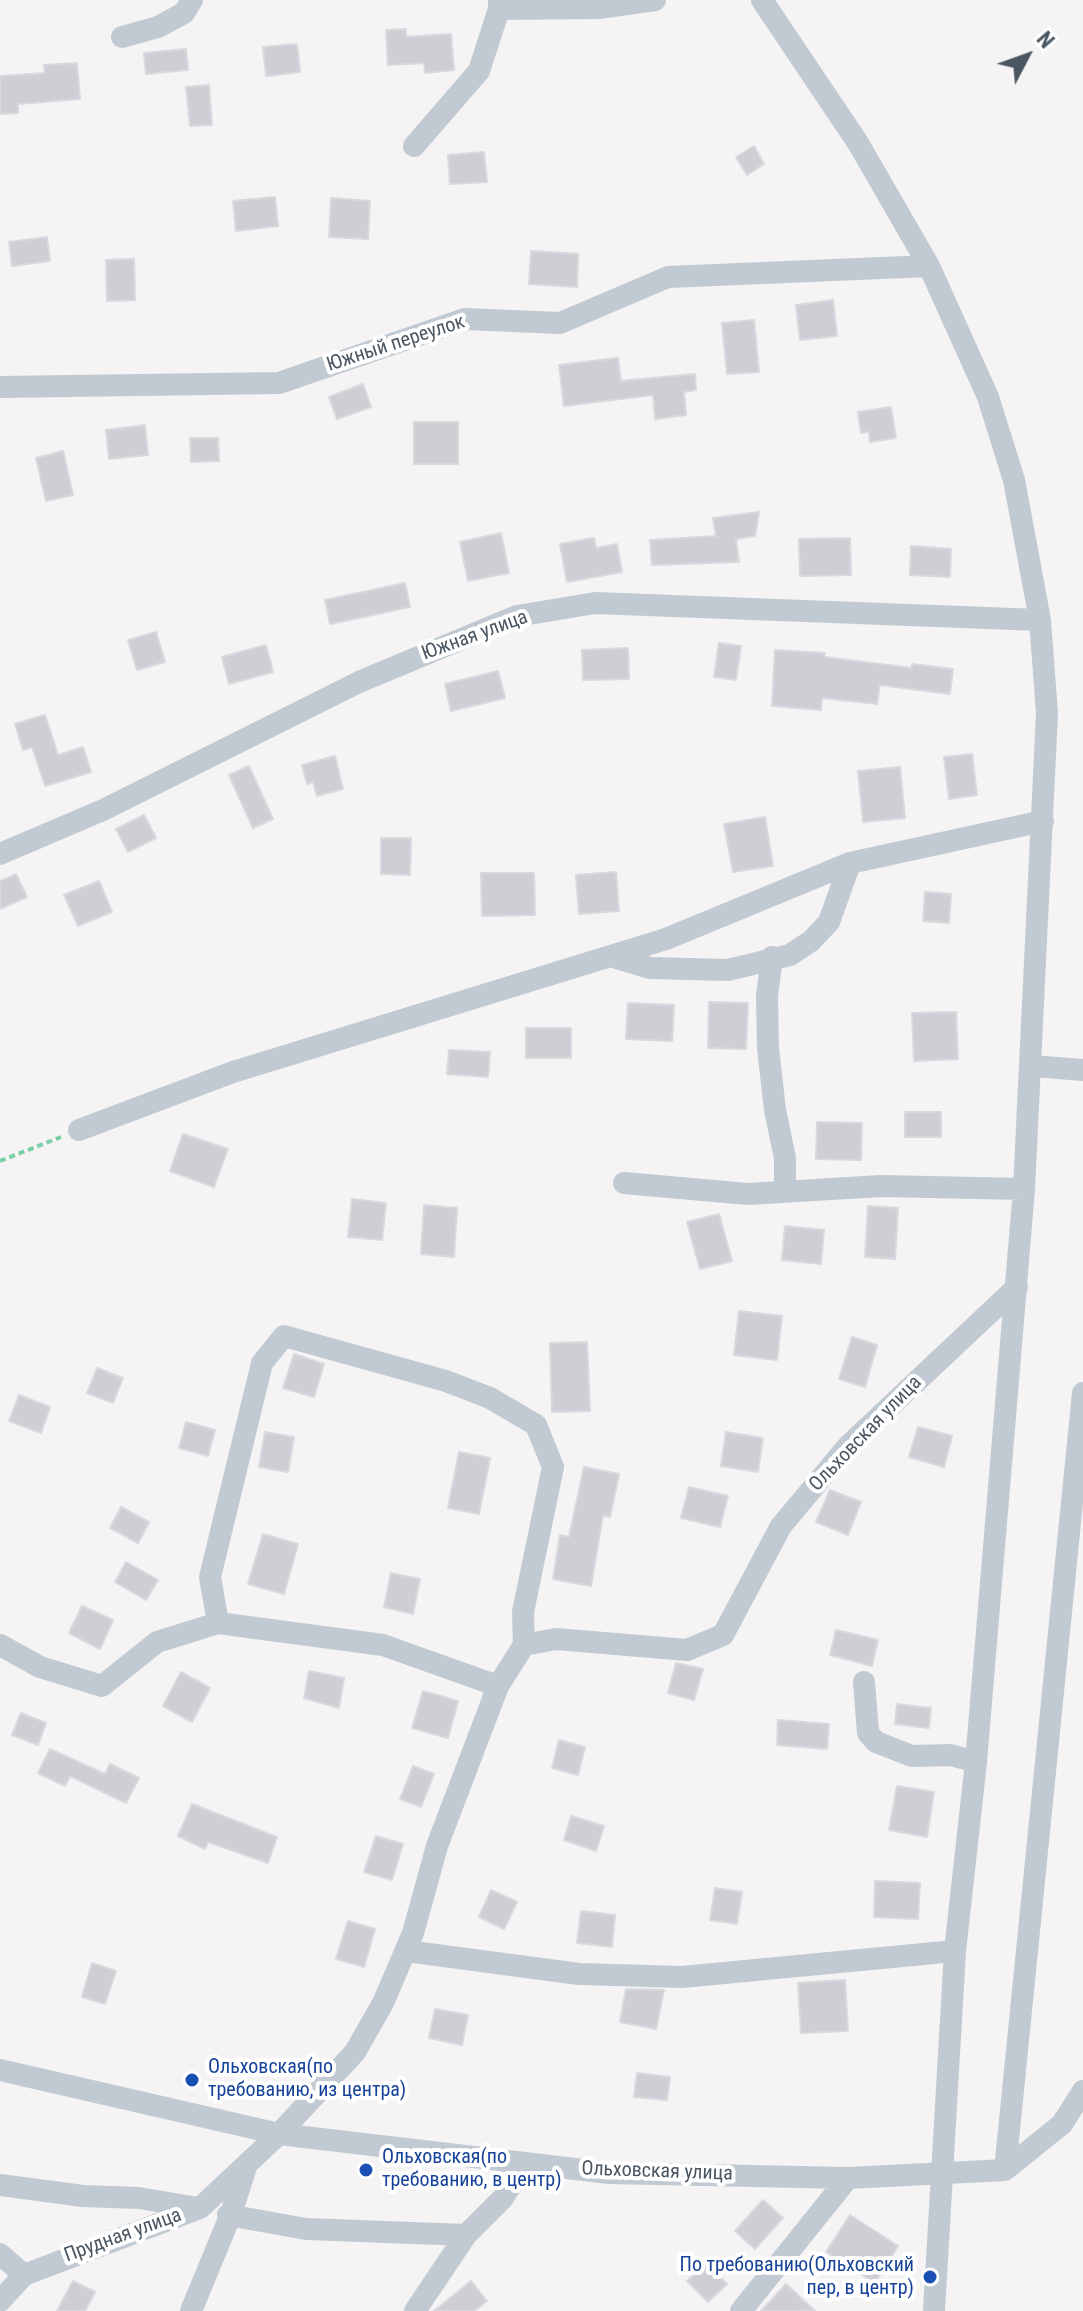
<!DOCTYPE html>
<html>
<head>
<meta charset="utf-8">
<style>
  body { margin:0 }
  #map { position:relative; width:1083px; height:2311px; overflow:hidden; background:#f5f3f3; font-family:"Roboto Condensed",sans-serif }
  canvas { display:block }
  .north { position:absolute; left:987px; top:16px; width:80px; height:80px; -webkit-text-stroke:6px #fff; paint-order:stroke; rotate:49deg; font-size:22px; font-weight:700; line-height:32px; text-align:center; color:#4a5661 }
  .north::after { content:''; display:block; margin:auto; width:28px; height:36px; background:#4a5661; clip-path:polygon(50% 0,100% 100%,50% 72%,0 100%) }
</style>
</head>
<body>
<div id="map">
<canvas width="1083" height="2311"></canvas>
<div class="north">N</div>
</div>
<script>
const c = document.querySelector('canvas').getContext('2d');
c.lineJoin = 'round';
function fillPath(path, color) {
  c.fillStyle = color;
  c.fill(path, 'evenodd');
}
function shape(rows) {
  const path = new Path2D();
  for (const r of rows) {
    path.moveTo(r[0], r[1]);
    for (let i = 2; i < r.length; i += 2) path.lineTo(r[i], r[i + 1]);
  }
  return path;
}
function trace(path, color, width, dash) {
  c.strokeStyle = color;
  c.lineWidth = width;
  c.lineCap = dash ? 'butt' : 'round';
  c.setLineDash(dash || []);
  c.stroke(path);
}
function write(font, color, halo, rows, align = 'center') {
  c.font = font + ' "Roboto Condensed",sans-serif';
  c.lineWidth = 8;
  c.setLineDash([]);
  c.textBaseline = 'middle';
  c.strokeStyle = halo;
  c.fillStyle = color;
  for (const [text, x, y, turn = 0] of rows) {
    c.save();
    c.translate(x, y);
    c.rotate((+turn || 0) * Math.PI / 180);
    c.textAlign = isNaN(turn) ? turn : align;
    if (halo) c.strokeText(text, 0, 0);
    c.fillText(text, 0, 0);
    c.restore();
  }
}
const building = shape([
  [406,29,406,37,451,34,454,70,425,73,424,63,388,65,386,30,406,29],
  [297,44,300,72,266,76,263,47,297,44],
  [186,49,188,70,146,74,144,53,186,49],
  [77,63,80,99,18,104,18,113,0,114,0,76,45,73,44,65,77,63],
  [209,85,212,125,190,126,186,87,209,85],
  [754,146,764,164,747,175,736,157,754,146],
  [484,152,487,182,450,184,448,155,484,152],
  [275,197,278,226,236,231,233,201,275,197],
  [331,198,370,201,368,239,329,237,331,198],
  [47,237,50,261,12,266,9,242,47,237],
  [531,251,578,254,577,287,529,284,531,251],
  [134,259,135,300,107,301,106,260,134,259],
  [833,300,837,336,800,340,796,305,833,300],
  [754,320,759,372,727,374,722,323,754,320],
  [618,358,621,381,695,374,696,390,684,392,686,415,655,419,653,395,564,406,559,365,618,358],
  [363,384,371,407,337,419,329,397,363,384],
  [891,407,896,438,870,442,869,432,861,433,858,412,891,407],
  [414,422,458,422,458,464,414,464,414,422],
  [145,425,148,455,109,459,106,430,145,425],
  [190,438,218,438,219,461,191,462,190,438],
  [63,451,73,495,46,501,36,458,63,451],
  [759,512,755,536,736,539,739,562,652,565,650,540,716,536,713,518,759,512],
  [501,533,509,573,468,581,460,542,501,533],
  [594,538,596,548,617,544,622,572,567,582,560,544,594,538],
  [850,538,851,575,800,576,799,539,850,538],
  [911,546,951,549,950,577,910,575,911,546],
  [405,583,410,607,330,624,325,600,405,583],
  [156,632,165,662,137,670,128,640,156,632],
  [719,643,741,646,736,680,714,677,719,643],
  [266,645,273,672,229,684,222,657,266,645],
  [628,648,629,679,583,680,582,650,628,648],
  [775,650,825,653,824,657,912,668,912,664,953,669,950,694,880,685,877,704,822,698,821,710,772,706,775,650],
  [498,671,505,698,451,711,445,684,498,671],
  [45,715,58,755,83,747,91,772,45,786,32,747,23,750,15,724,45,715],
  [972,754,977,795,949,799,944,757,972,754],
  [335,756,343,789,317,796,313,782,307,784,302,765,335,756],
  [249,766,273,819,253,828,229,775,249,766],
  [900,767,905,818,863,822,858,771,900,767],
  [144,815,156,838,128,852,116,829,144,815],
  [765,817,773,866,733,872,724,824,765,817],
  [381,838,411,838,410,875,381,874,381,838],
  [616,872,619,911,579,914,576,875,616,872],
  [481,873,534,873,535,915,482,916,481,873],
  [16,874,27,897,0,909,0,881,16,874],
  [99,881,112,912,78,926,64,895,99,881],
  [925,892,951,894,949,923,923,921,925,892],
  [709,1002,748,1003,746,1049,708,1048,709,1002],
  [628,1003,674,1005,672,1041,626,1039,628,1003],
  [956,1012,958,1059,914,1061,912,1013,956,1012],
  [526,1028,571,1028,571,1058,526,1058,526,1028],
  [449,1050,490,1052,488,1077,447,1074,449,1050],
  [905,1112,941,1112,941,1137,905,1137,905,1112],
  [817,1122,862,1123,861,1160,816,1159,817,1122],
  [183,1134,228,1149,214,1187,170,1171,183,1134],
  [352,1199,386,1203,382,1240,348,1237,352,1199],
  [424,1205,457,1208,454,1257,421,1254,424,1205],
  [868,1206,898,1208,895,1259,865,1257,868,1206],
  [719,1214,732,1261,700,1269,687,1222,719,1214],
  [785,1226,824,1230,821,1264,782,1260,785,1226],
  [739,1311,782,1316,777,1360,734,1355,739,1311],
  [852,1337,877,1345,865,1387,839,1379,852,1337],
  [587,1342,590,1411,552,1412,550,1343,587,1342],
  [294,1354,324,1364,314,1397,283,1388,294,1354],
  [97,1368,123,1378,113,1403,87,1393,97,1368],
  [19,1395,50,1407,41,1433,9,1421,19,1395],
  [186,1422,215,1430,208,1456,179,1448,186,1422],
  [918,1427,952,1436,944,1467,909,1457,918,1427],
  [265,1432,294,1437,288,1472,259,1467,265,1432],
  [726,1432,763,1438,758,1472,721,1466,726,1432],
  [459,1452,490,1458,479,1514,448,1508,459,1452],
  [584,1467,619,1474,610,1517,603,1515,591,1586,553,1579,560,1535,569,1537,584,1467],
  [689,1487,728,1496,720,1527,681,1518,689,1487],
  [830,1490,861,1502,848,1535,816,1522,830,1490],
  [121,1507,149,1522,138,1543,110,1528,121,1507],
  [263,1534,298,1544,284,1594,248,1584,263,1534],
  [126,1562,158,1580,146,1600,115,1582,126,1562],
  [391,1573,420,1579,413,1614,384,1607,391,1573],
  [82,1606,113,1620,100,1649,69,1633,82,1606],
  [836,1630,878,1640,872,1666,830,1655,836,1630],
  [676,1663,703,1669,694,1700,668,1693,676,1663],
  [309,1671,344,1678,339,1708,304,1698,309,1671],
  [181,1672,210,1688,192,1722,163,1706,181,1672],
  [423,1691,458,1701,448,1738,412,1728,423,1691],
  [897,1704,931,1708,929,1728,895,1724,897,1704],
  [21,1713,46,1723,38,1745,12,1735,21,1713],
  [778,1720,829,1724,827,1749,777,1745,778,1720],
  [559,1740,585,1747,578,1775,552,1768,559,1740],
  [50,1749,105,1774,110,1764,139,1778,126,1803,70,1776,65,1786,38,1773,50,1749],
  [413,1766,434,1774,421,1807,400,1799,413,1766],
  [897,1786,934,1792,927,1837,889,1830,897,1786],
  [192,1804,277,1837,268,1863,208,1842,205,1849,178,1836,192,1804],
  [571,1816,604,1826,596,1851,564,1840,571,1816],
  [376,1836,403,1844,392,1880,364,1872,376,1836],
  [875,1881,920,1883,918,1919,874,1917,875,1881],
  [715,1888,742,1892,737,1924,710,1920,715,1888],
  [491,1890,517,1902,504,1929,479,1917,491,1890],
  [581,1911,615,1915,612,1947,577,1943,581,1911],
  [348,1921,375,1929,364,1967,336,1959,348,1921],
  [92,1963,116,1971,105,2004,82,1997,92,1963],
  [845,1980,848,2031,801,2033,798,1983,845,1980],
  [626,1989,664,1990,656,2029,620,2022,626,1989],
  [435,2009,468,2015,462,2045,429,2038,435,2009],
  [637,2073,670,2077,667,2100,634,2097,637,2073],
  [763,2200,783,2218,755,2249,735,2231,763,2200],
  [850,2215,898,2246,875,2283,826,2252,850,2215],
  [706,2263,727,2284,708,2302,687,2281,706,2263],
  [73,2281,95,2292,85,2311,57,2311,73,2281],
  [471,2281,487,2301,474,2311,434,2311,471,2281],
  [786,2284,815,2311,761,2311,786,2284]
]);
fillPath(building, '#cdcfd5');
trace(building, '#d7d9de', 2);
trace(shape([
  [0,1161,61,1137]
]), '#7ad0a6', 4, [6, 4]);
trace(shape([
  [762,0,858,143,929,266,988,397,1014,480,1040,620,1047,713,1024,1189,976,1762,955,1951,934,2311],
  [499,9,599,8,655,0],
  [122,37,158,27,184,13,192,0],
  [414,146,479,71,499,9,499,0],
  [0,387,279,383,465,319,560,323,668,277,929,266],
  [0,854,103,810,359,682,517,616,595,603,1040,620],
  [613,957,650,968,728,970,790,955,811,941,829,922,850,863],
  [772,957,767,996,768,1048,775,1110,785,1158,785,1191],
  [1032,1066,1083,1070],
  [79,1130,233,1072,666,939,850,863,1043,821],
  [624,1183,748,1194,881,1186,1024,1189],
  [218,1623,210,1577,262,1363,284,1336,446,1381,490,1398,536,1425,553,1467,523,1612,524,1645],
  [0,1645,40,1667,102,1686,157,1642,218,1623,383,1645,498,1686],
  [864,1682,868,1733,876,1742,912,1756,951,1755,976,1762],
  [406,1951,579,1974,682,1977,955,1951],
  [0,2070,279,2134,609,2173,848,2178,1005,2170,1083,1393],
  [1005,2170,1062,2124,1083,2091],
  [0,2185,83,2196,139,2198,198,2208],
  [228,2215,306,2229,466,2235,503,2198,525,2163],
  [0,2254,24,2275],
  [0,2301,24,2275,200,2208,279,2134,355,2052,383,2003,413,1933,437,1846,498,1686,524,1645,556,1639,687,1650,723,1635,781,1526,848,1446,1017,1287],
  [191,2311,231,2214,246,2167],
  [415,2311,466,2235],
  [741,2311,848,2178]
]), '#c1cad2', 22);
for (const [x, y, r, color] of [
  [192,2080,8,"#1a4fb4"],
  [366,2170,8,"#1a4fb4"],
  [930,2277,8,"#1a4fb4"]
]) {
  const dot = new Path2D();
  dot.arc(x, y, r, 0, 2 * Math.PI);
  c.fillStyle = color;
  c.fill(dot);
  trace(dot, '#fff', 3);
}
write('20px', '#4a5661', '#fff', [
  ["Южный переулок",396,344,-18],
  ["Южная улица",475,636,-20],
  ["Ольховская улица",866,1434,-46],
  ["Ольховская улица",657,2172,2],
  ["Прудная улица",123,2236,-20]
]);
write('20px', '#164399', '#fff', [
  ["Ольховская(по",208,2068],
  ["требованию, из центра)",208,2091],
  ["Ольховская(по",382,2158],
  ["требованию, в центр)",382,2181],
  ["По требованию(Ольховский",914,2266,"right"],
  ["пер, в центр)",914,2289,"right"]
], 'left');
</script>
</body>
</html>
